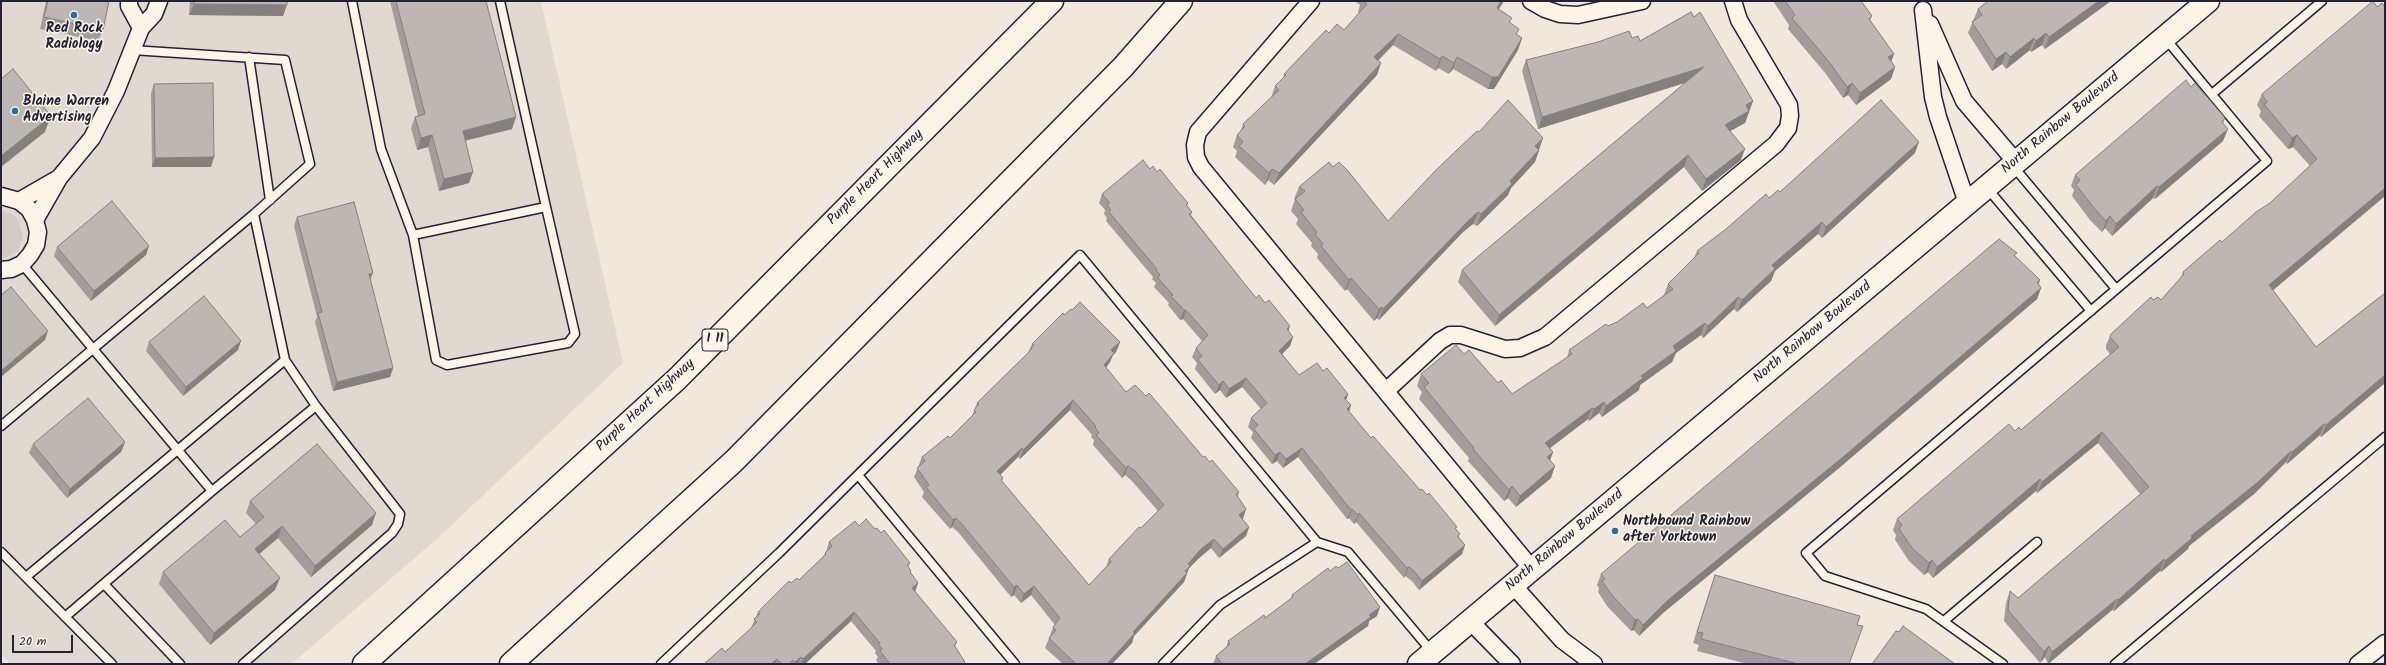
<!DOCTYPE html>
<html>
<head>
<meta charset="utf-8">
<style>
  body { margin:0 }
  #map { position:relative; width:2386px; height:665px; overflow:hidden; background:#efe8db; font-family:Kalam,sans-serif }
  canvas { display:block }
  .frame { position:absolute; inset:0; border:2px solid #22223b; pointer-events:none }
  .scale { position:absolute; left:12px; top:635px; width:61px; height:18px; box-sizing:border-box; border:2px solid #22223b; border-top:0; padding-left:5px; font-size:12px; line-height:14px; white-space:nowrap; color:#22223b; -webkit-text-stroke:3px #fcf5e5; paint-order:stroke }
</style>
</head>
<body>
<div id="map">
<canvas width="2386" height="665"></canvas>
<div class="frame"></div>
<div class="scale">20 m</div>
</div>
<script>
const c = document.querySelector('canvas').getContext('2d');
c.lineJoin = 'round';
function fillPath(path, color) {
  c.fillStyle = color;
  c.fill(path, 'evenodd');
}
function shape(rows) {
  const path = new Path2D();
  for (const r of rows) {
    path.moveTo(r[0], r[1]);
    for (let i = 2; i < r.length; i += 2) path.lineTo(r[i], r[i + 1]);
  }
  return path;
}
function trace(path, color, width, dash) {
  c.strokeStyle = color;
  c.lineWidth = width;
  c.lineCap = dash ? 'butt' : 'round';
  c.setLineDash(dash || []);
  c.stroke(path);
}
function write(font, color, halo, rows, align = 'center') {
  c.font = font + ' Kalam,sans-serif';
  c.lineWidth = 3;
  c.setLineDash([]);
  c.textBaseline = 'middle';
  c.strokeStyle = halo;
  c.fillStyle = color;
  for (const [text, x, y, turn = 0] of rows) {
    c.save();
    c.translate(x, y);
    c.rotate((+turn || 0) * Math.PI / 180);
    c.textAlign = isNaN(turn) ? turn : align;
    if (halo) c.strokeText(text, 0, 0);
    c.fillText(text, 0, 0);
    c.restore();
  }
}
fillPath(shape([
  [1,1,541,1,623,363,439,537,291,664,10,664,1,653]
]), '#e0d9cf');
fillPath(shape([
  [1,210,14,215,19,222,23,237,17,252,2,259]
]), '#d1cbc3');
const lane = shape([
  [352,1,381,149,413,235,546,207,500,1],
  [249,57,270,200],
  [2212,94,2322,1],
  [2013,166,2116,289],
  [1987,188,2091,311],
  [413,235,436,360,447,365,568,343,575,334,546,207],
  [22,264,212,491],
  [1,426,254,214,310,164,285,60,132,50],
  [858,475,1015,664],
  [1,552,112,664],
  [26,577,285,360],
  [104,584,180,664],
  [65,617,212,491,316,406],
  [1944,621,2037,542],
  [243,664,392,533,398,524,400,514,316,406,285,360,254,214],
  [661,664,779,553,1080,255,1317,542,1348,552,1432,652],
  [1163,664,1220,605,1317,542],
  [2003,664,1926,609,1825,576,1806,553,2267,161,2165,38],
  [2115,664,2385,437]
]);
const street = shape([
  [129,1,129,6,141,28],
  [1311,1,1198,132,1195,145,1196,157,1201,167,1532,569],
  [1531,1,1545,9,1560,14,1578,15,1642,1],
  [1923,10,1933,97,1938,117,1967,203],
  [1930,24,1964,101,2016,162],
  [1,196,19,201,29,209,35,220,38,232,36,245,30,255,22,264,11,269,1,270],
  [19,201,59,178],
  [35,220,59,178,92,138,116,91,141,28,154,14,159,1],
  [1387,390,1440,341,1450,335,1461,335,1505,349,1520,348,1545,337,1776,144,1788,128,1790,116,1789,105,1739,20,1733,1],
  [1513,585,1562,640,1594,664],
  [1470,621,1512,664],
  [2358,664,2385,643]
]);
const primary = shape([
  [1419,664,2208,1]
]);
const highway = shape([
  [364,664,677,379,1052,1],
  [511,664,734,461,1123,67,1181,1]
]);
trace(lane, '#22223b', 11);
trace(street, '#22223b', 19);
trace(primary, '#22223b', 25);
trace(highway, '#22223b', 25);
trace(lane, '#fcf5e5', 8);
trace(street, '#fcf5e5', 16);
trace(primary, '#fcf5e5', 22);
trace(highway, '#fcf5e5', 22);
fillPath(shape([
  [46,1,109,1,103,30,98,41,40,29],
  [190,1,287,1,283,16,189,15],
  [390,1,486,1,512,129,465,141,469,183,439,191,428,147,417,150,411,128,415,117,418,116],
  [1356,1,1504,1,1499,9,1510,22,1517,35,1522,38,1518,50,1494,89,1488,89,1453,69,1449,74,1438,68,1436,71,1393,45,1378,61,1377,75,1274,185,1268,180,1265,185,1235,157,1237,151,1233,147,1237,135,1240,132,1243,124,1271,98,1275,86,1283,78,1284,74,1329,33,1344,30,1359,13,1358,12,1360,5,1356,2],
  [1773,1,1861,1,1872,16,1870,21,1894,54,1891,61,1895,67,1891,79,1856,105,1848,95,1843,98,1826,74,1788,29,1789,25],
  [2111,1,2045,49,2042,45,2031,52,2030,50,2006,69,2002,64,1992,71,1968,33,1978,9],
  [1632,38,1640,41,1753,101,1745,123,1730,131,1741,160,1702,191,1684,167,1495,326,1458,282,1462,270,1685,83,1538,129,1522,71,1526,60],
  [154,84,211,167,152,167,151,93],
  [2191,87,2225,118,2223,123,2223,141,2155,199,2153,198,2112,236,2105,228,2102,232,2090,220,2072,196,2074,190,2071,186,2075,175],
  [2262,94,2385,196,2273,290,2316,347,2385,293,2385,383,2321,437,2320,435,2287,464,2286,462,2254,494,2189,546,2188,549,2161,572,2160,571,2114,611,2112,610,2048,664,2045,657,2040,663,2004,621,2006,603,2010,591,2018,598,2140,494,2098,443,2037,493,2036,491,1933,578,1928,572,1924,575,1909,561,1895,540,1896,535,1893,530,1897,519,2015,431,2021,430,2110,354,2106,349,2106,345,2111,334,2153,300,2161,300,2181,278,2183,272,2222,242,2270,203,2310,166,2293,147,2288,149,2259,116,2261,111,2257,105],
  [1479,132,1543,138,1535,162,1511,188,1508,195,1477,226,1473,224,1463,232,1379,320,1377,318,1374,321,1347,289,1345,291,1317,258,1318,254,1311,246,1312,243,1296,224,1298,219,1291,211,1295,199,1294,199,1299,187,1333,167,1388,221],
  [1915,153,1822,238,1818,234,1775,271,1771,281,1737,312,1734,309,1703,338,1701,335,1676,353,1672,362,1640,385,1639,390,1602,417,1599,413,1589,421,1588,419,1550,448,1553,452,1550,460,1551,478,1516,507,1508,498,1504,501,1468,461,1469,458,1419,399,1422,392,1417,386,1421,374,1464,354,1498,383,1512,394,1567,358,1569,350,1608,326,1647,308,1664,295,1668,284,1694,258,1697,251,1769,198,1780,192],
  [1150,169,1157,172,1188,203,1187,206,1192,212,1191,215,1256,298,1288,331,1293,337,1290,346,1282,354,1299,375,1323,371,1348,394,1346,400,1351,405,1349,412,1371,438,1456,530,1459,537,1465,545,1462,554,1419,590,1412,581,1405,576,1404,578,1356,522,1354,524,1349,518,1347,519,1298,457,1283,468,1277,461,1272,464,1251,438,1253,432,1248,427,1251,418,1261,409,1242,387,1226,398,1220,390,1215,394,1195,369,1197,363,1192,357,1196,348,1202,341,1183,319,1180,320,1168,305,1169,303,1154,287,1156,283,1152,279,1153,277,1106,221,1107,218,1104,214,1105,210,1099,203,1102,194],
  [297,217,393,368,390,377,333,391,315,322,317,317,294,226],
  [57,247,146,255,91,301,54,256],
  [2015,257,2040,280,2039,285,2041,288,2037,299,1839,468,1663,613,1639,636,1634,630,1631,631,1607,606,1598,592,1599,588,1597,585,1601,574],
  [1064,315,1120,342,1116,352,1113,355,1110,362,1106,368,1126,392,1203,457,1209,462,1239,492,1238,496,1242,519,1249,527,1246,536,1219,558,1211,548,1198,559,1189,568,1184,582,1134,636,1132,643,1112,664,1063,664,1045,648,1049,638,1050,636,1053,627,1055,625,1031,595,1021,603,1014,595,1011,597,958,532,952,527,950,529,922,497,924,492,914,477,922,457,950,438,972,416,977,403,1028,353,1032,344],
  [1070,410,1092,435,1091,437,1094,440,1093,445,1122,478,1125,475,1131,480,1158,511,1141,528,1109,559,1106,567,1089,585,1002,481,1003,478,1000,475,1018,457,1020,459],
  [149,342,238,350,183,396,146,351],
  [125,442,121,452,67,498,29,453,33,444],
  [250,501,372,525,311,577,278,538,259,554,275,590,210,645,159,584,163,572,240,537,256,524,246,513],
  [859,526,875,529,881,533,910,563,908,567,911,571,911,573,918,583,915,591,957,642,955,647,965,662,964,664,879,664,876,660,878,657,875,653,876,651,851,621,805,664,704,664,725,652,749,630,751,628,758,612,791,583,799,580,823,557,825,553,826,552,829,542],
  [1330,571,1377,616,1369,621,1368,626,1314,664,1213,664,1216,656,1226,648,1228,641,1265,618,1291,599,1292,595],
  [1715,575,1857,625,1849,664,1748,664,1697,651,1699,645,1693,643]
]), '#a29d9a');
fillPath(shape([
  [1501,1,1504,1,1492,19,1497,8],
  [2099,1,2111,1,2045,49,2049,37],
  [194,4,287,5,283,16,189,15],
  [2046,33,2042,45,2031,52,2036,41],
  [1398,34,1393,45,1370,68,1374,57],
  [1522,38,1518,50,1494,89,1488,89,1492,77],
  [2034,38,2030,50,2006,69,2010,57],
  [2006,52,2002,64,1992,71,1996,59],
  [1894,54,1890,65,1888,57],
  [1442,56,1438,68,1436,71,1440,59],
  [1457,57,1453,69,1449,74,1454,63],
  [1381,63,1377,75,1274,185,1279,173],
  [1704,67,1700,78,1538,129,1542,117],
  [1895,67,1891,79,1856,105,1860,93],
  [1852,83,1848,95,1843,98,1847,87],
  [1753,101,1745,123,1721,136,1725,125,1746,105],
  [51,116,45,132,1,167,1,156],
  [516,117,512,129,459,142,463,131],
  [2228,129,2223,141,2155,199,2159,187],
  [432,135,428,147,417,150,421,138],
  [2297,135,2293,147,2288,149,2292,138],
  [1543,138,1539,149,1530,158,1535,146],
  [1919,142,1915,153,1822,238,1826,227],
  [1745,149,1741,160,1702,191,1706,179],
  [1539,150,1535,162,1511,188,1508,195,1477,226,1481,214,1510,181],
  [1688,155,1684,167,1495,326,1499,315],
  [214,157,211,167,152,167,155,158],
  [1272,169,1268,180,1265,185,1269,173],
  [473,172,469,183,439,191,444,179],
  [2157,186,2153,198,2112,236,2116,224],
  [2385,188,2385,196,2265,297,2269,285],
  [1478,212,1473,224,1463,232,1379,320,1383,309,1468,221],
  [2110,216,2105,228,2102,232,2106,221],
  [1822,222,1818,234,1775,271,1771,281,1737,312,1742,300,1772,265],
  [149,246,146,255,91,301,94,291],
  [373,273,369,282,369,274],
  [1351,278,1347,289,1345,291,1349,280],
  [2041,288,2037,299,1839,468,1663,613,1639,636,1643,625,1667,601],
  [1738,297,1734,309,1703,338,1708,326],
  [1382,307,1377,318,1374,321,1379,309],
  [1184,310,1186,310,1183,319,1180,320],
  [1705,323,1701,335,1676,353,1672,362,1640,385,1639,390,1602,417,1606,406,1641,376,1673,346],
  [1290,326,1287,335,1287,329],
  [48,331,45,340,1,377,1,371],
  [1293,337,1290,346,1276,360,1279,351],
  [241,341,238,350,183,396,186,387],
  [1120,342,1116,352,1113,355,1110,362,1100,375,1104,365,1111,350],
  [393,368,390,377,333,391,337,382],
  [2385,375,2385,383,2321,437,2326,425],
  [1246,378,1242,387,1226,398,1229,389],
  [1223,381,1220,390,1215,394,1219,385],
  [1348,394,1345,404,1344,398],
  [1073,400,1070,410,1020,459,1023,450],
  [1604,402,1599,413,1589,421,1594,409],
  [1351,405,1348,415,1347,409],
  [1592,408,1588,419,1541,455,1545,443],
  [2324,424,2320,435,2287,464,2292,452],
  [2102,432,2098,443,2037,493,2042,482],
  [125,442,121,452,67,498,70,489],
  [1022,448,1018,457,994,481,997,471],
  [1302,448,1298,457,1283,468,1286,459],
  [2291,451,2286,462,2254,494,2189,546,2188,549,2161,572,2165,561,2191,536],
  [1280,452,1277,461,1272,464,1275,455],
  [1553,452,1549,463,1547,457],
  [1128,466,1125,475,1122,478,1126,468],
  [1555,466,1551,478,1516,507,1520,496],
  [2040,479,2036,491,1933,578,1937,567],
  [1512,486,1508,498,1504,501,1509,490],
  [1246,509,1243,519,1236,525,1239,515],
  [1352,509,1349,518,1347,519,1351,510],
  [376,513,372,525,311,577,315,566],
  [1359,513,1356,522,1354,524,1358,515],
  [956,518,952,527,950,529,953,520],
  [282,526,278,538,251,561,255,549],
  [1249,527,1246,536,1219,558,1223,549],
  [1214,539,1211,548,1198,559,1189,568,1184,582,1134,636,1132,643,1112,664,1107,664,1188,564,1201,549],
  [1465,545,1462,554,1419,590,1422,581],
  [2164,559,2160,571,2114,611,2118,600],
  [1932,560,1928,572,1924,575,1929,563],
  [1409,567,1405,576,1404,578,1407,568],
  [280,578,275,590,210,645,214,633],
  [918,583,915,592,912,588],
  [1017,585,1014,595,1011,597,1014,587],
  [1034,586,1031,595,1021,603,1024,594],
  [2117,599,2112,610,2048,664,2052,652],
  [1380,607,1377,616,1369,621,1368,626,1314,664,1305,664],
  [854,612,851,621,805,664,801,664,803,659],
  [1638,619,1634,630,1631,631,1635,620],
  [2049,646,2045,657,2040,663,2044,652],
  [801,657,798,664,795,664,795,662],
  [777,659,775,664,771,664]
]), '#84807d');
const building = shape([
  [48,1,109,1,103,30,44,17,48,1],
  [194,1,287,1,287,5,194,4,194,1],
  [396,1,486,1,516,117,463,131,473,172,444,179,432,135,421,138,415,117,425,114,396,1],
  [1362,1,1501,1,1497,8,1512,18,1509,22,1519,29,1516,34,1522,38,1498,77,1492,77,1457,57,1454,63,1442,56,1440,59,1398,34,1374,57,1381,63,1279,173,1272,169,1269,173,1239,146,1243,142,1237,135,1245,126,1243,124,1279,90,1275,86,1286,75,1284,74,1326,30,1329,33,1337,24,1344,30,1367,4,1362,1],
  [1785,1,1861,1,1872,16,1869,19,1894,54,1888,57,1895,67,1860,93,1852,83,1847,87,1830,63,1792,18,1795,15,1785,1],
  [1988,1,2099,1,2049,37,2046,33,2036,41,2034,38,2010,57,2006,52,1996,59,1972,22,1982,15,1978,9,1988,1],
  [2373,1,2377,7,2382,3,2385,7,2385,188,2269,285,2316,347,2385,293,2385,375,2326,425,2324,424,2292,452,2291,451,2258,482,2191,536,2192,538,2165,561,2164,559,2118,600,2117,599,2052,652,2049,646,2044,652,2008,610,2010,591,2018,598,2149,487,2102,432,2042,482,2040,479,1937,567,1932,560,1929,563,1913,549,1899,529,1902,525,1897,519,2009,424,2015,431,2019,427,2021,430,2119,347,2110,337,2111,334,2151,297,2153,300,2158,297,2161,300,2184,274,2183,272,2220,240,2222,242,2256,212,2270,203,2317,159,2297,135,2292,138,2264,104,2267,102,2262,94,2373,1],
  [1691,12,1694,17,1700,12,1753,101,1746,105,1749,111,1725,125,1745,149,1706,179,1688,155,1499,315,1462,270,1704,67,1542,117,1526,60,1598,42,1629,31,1632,38,1638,36,1640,41,1691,12],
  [13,69,51,116,1,156,1,79,13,69],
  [2186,80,2191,87,2195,83,2225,118,2222,122,2228,129,2159,187,2157,186,2116,224,2110,216,2106,221,2094,208,2076,185,2080,180,2075,175,2186,80],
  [213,83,214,157,155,158,154,84,213,83],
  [1508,100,1543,138,1535,146,1539,150,1510,181,1512,184,1481,214,1478,212,1468,221,1383,309,1382,307,1379,309,1351,278,1349,280,1321,246,1323,244,1315,234,1317,232,1301,212,1304,210,1295,199,1305,191,1299,187,1329,162,1333,167,1339,162,1348,171,1388,221,1436,170,1477,131,1479,132,1508,100],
  [1881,100,1919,142,1826,227,1822,222,1772,265,1775,269,1742,300,1738,297,1708,326,1705,323,1673,346,1676,351,1641,376,1643,378,1606,406,1604,402,1594,409,1592,408,1545,443,1553,452,1547,457,1555,466,1520,496,1512,486,1509,490,1473,449,1474,448,1424,387,1429,383,1421,374,1456,345,1464,354,1469,350,1498,383,1501,380,1512,394,1572,354,1569,350,1606,324,1608,326,1617,322,1643,303,1647,308,1673,289,1668,284,1699,253,1697,251,1726,229,1766,194,1769,198,1778,190,1780,192,1881,100],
  [1143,160,1150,169,1153,166,1157,172,1160,169,1175,188,1188,203,1186,205,1192,212,1189,214,1256,298,1259,295,1265,303,1269,300,1290,326,1287,329,1293,337,1279,351,1299,375,1317,363,1323,371,1327,368,1348,394,1344,398,1351,405,1347,409,1371,438,1373,436,1420,490,1422,489,1427,495,1429,493,1457,527,1455,528,1460,534,1457,536,1465,545,1422,581,1415,572,1409,567,1407,568,1359,513,1358,515,1352,509,1351,510,1302,448,1286,459,1280,452,1275,455,1254,429,1258,425,1251,418,1267,403,1246,378,1229,389,1223,381,1219,385,1198,360,1202,356,1196,348,1208,335,1186,310,1184,310,1171,296,1173,295,1158,278,1160,275,1156,270,1157,269,1109,212,1111,210,1107,205,1110,203,1102,194,1143,160],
  [112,201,149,246,94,291,57,247,112,201],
  [354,202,373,273,369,274,393,368,337,382,318,313,322,312,297,217,354,202],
  [1999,239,2017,253,2014,255,2040,280,2037,282,2041,288,1843,457,1667,601,1643,625,1638,619,1635,620,1611,594,1602,581,1605,579,1601,574,1999,239],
  [11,287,48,331,1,371,1,295,11,287],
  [204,296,241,341,186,387,149,342,204,296],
  [1080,302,1120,342,1111,350,1114,353,1104,365,1126,392,1135,385,1146,396,1149,393,1203,457,1205,456,1209,462,1212,460,1239,492,1236,494,1246,509,1239,515,1249,527,1223,549,1214,539,1201,549,1188,564,1190,566,1185,571,1187,573,1133,632,1135,633,1107,664,1104,664,1103,663,1102,664,1076,664,1049,638,1056,630,1053,627,1060,618,1034,586,1024,594,1017,585,1014,587,961,523,956,518,953,520,926,487,929,485,917,468,925,461,922,457,948,436,950,438,976,412,974,410,979,404,977,403,1029,352,1034,345,1032,344,1063,313,1064,315,1071,309,1072,310,1080,302],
  [1073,400,1096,426,1095,427,1099,433,1096,435,1126,468,1128,466,1135,471,1164,505,1141,528,1139,527,1109,559,1111,562,1089,585,1001,480,1003,478,997,471,1022,448,1023,450,1073,400],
  [88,398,125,442,70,489,33,444,88,398],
  [317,444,376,513,315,566,282,526,255,549,280,578,214,633,163,572,225,520,240,537,264,517,250,501,317,444],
  [866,519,875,529,877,528,881,533,884,530,910,563,907,565,911,571,910,572,918,583,912,588,957,642,954,645,965,662,963,664,890,664,880,651,882,649,878,644,880,643,854,612,803,659,801,657,795,662,793,660,789,664,782,664,777,659,771,664,704,664,722,648,725,652,749,630,757,622,754,619,760,614,758,612,789,581,791,583,797,578,799,580,826,554,825,553,832,546,829,542,855,521,859,526,866,519],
  [1347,562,1380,607,1369,615,1371,617,1305,664,1222,664,1216,656,1230,644,1228,641,1264,615,1265,618,1293,597,1292,595,1328,568,1330,571,1336,566,1338,568,1347,562],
  [1715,575,1860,616,1857,625,1863,626,1849,664,1798,664,1701,639,1703,633,1697,632,1715,575],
  [1903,626,1955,664,1872,664,1896,631,1899,632,1903,626]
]);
fillPath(building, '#bcb7b3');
trace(building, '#84807d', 1);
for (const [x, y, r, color] of [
  [74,15,4,"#1f6fb2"],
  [15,111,4,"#1f6fb2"],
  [1615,531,4,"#1f6fb2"]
]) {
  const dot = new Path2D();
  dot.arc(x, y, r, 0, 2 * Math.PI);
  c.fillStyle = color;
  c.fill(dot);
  trace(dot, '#fcf5e5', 1.5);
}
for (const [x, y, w] of [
  [715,340,26]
]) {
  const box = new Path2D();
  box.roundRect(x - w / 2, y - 11, w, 22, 3);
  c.fillStyle = '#fcf5e5';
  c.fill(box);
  trace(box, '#22223b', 1);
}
write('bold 13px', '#22223b', null, [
  ["I 11",715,340]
]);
write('bold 14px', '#22223b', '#fcf5e5', [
  ["Red Rock",74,30,"center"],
  ["Radiology",74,46,"center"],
  ["Blaine Warren",23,103],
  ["Advertising",23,119],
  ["Northbound Rainbow",1623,523],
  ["after Yorktown",1623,539]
], 'left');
write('14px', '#22223b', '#fcf5e5', [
  ["North Rainbow Boulevard",2061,124,-40],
  ["Purple Heart Highway",876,178,-45],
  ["North Rainbow Boulevard",1813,333,-40],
  ["Purple Heart Highway",646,406,-43],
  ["North Rainbow Boulevard",1565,541,-40]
]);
</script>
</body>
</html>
